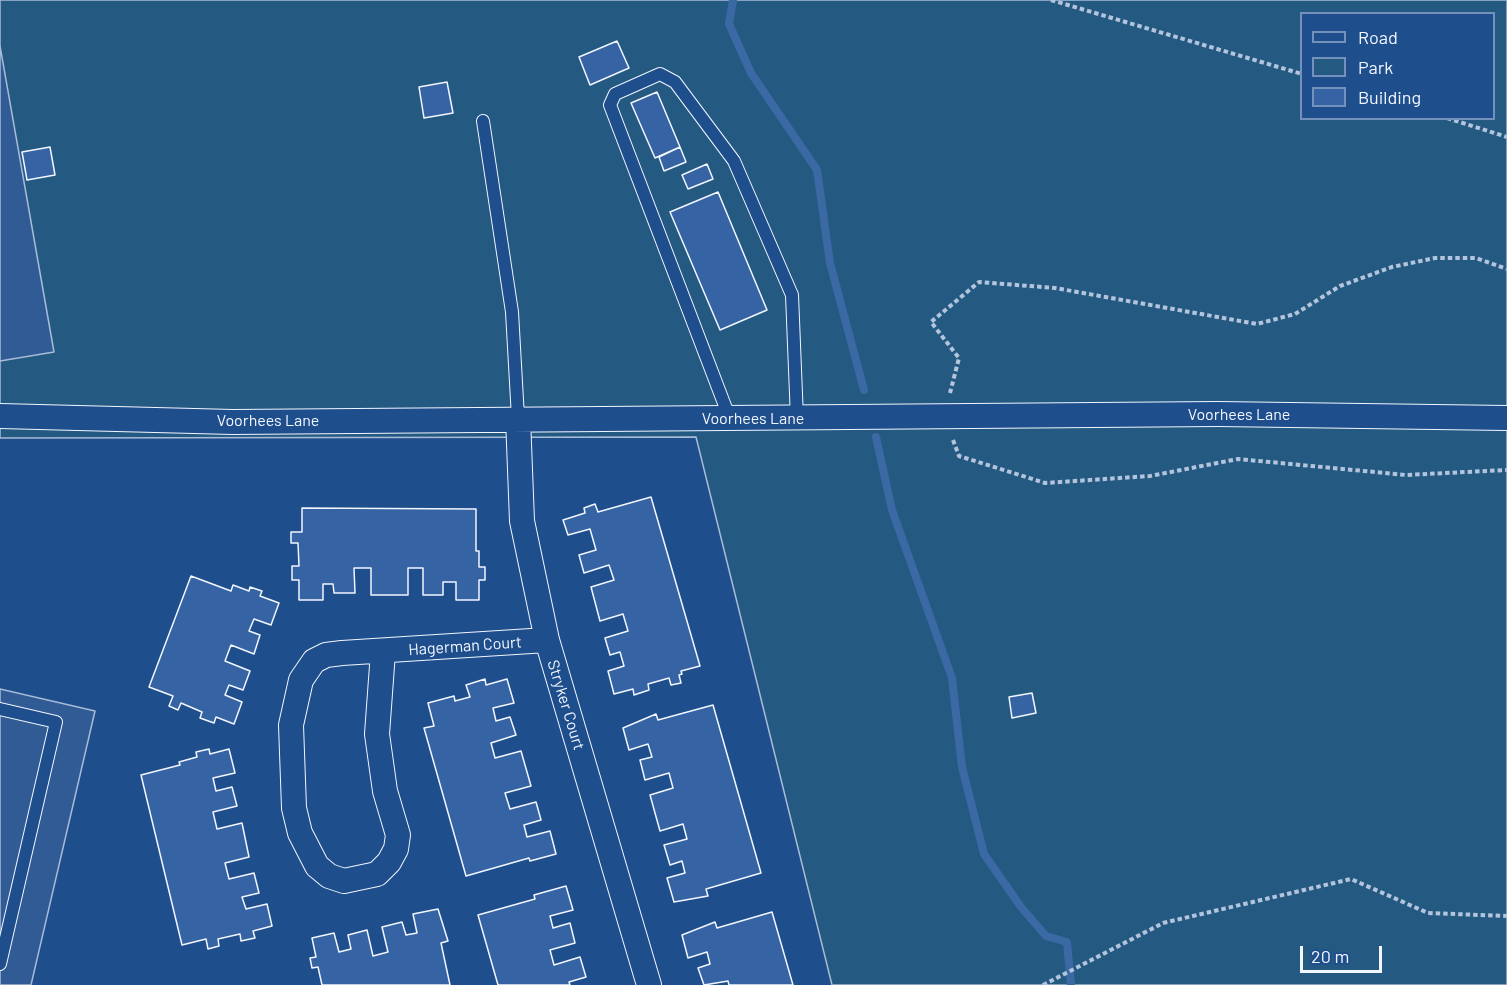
<!DOCTYPE html>
<html>
<head>
<meta charset="utf-8">
<style>
  body { margin:0 }
  #map { position:relative; width:1507px; height:985px; overflow:hidden; background:#1f4e8c; font-family:Barlow,sans-serif }
  canvas { display:block }
  .legend { position:absolute; left:1300px; top:12px; width:195px; height:108px; box-sizing:border-box; background:#1f4e8c; border:2px solid #7391ba; margin:0; padding:8px 10px; list-style:none; font-size:18px; color:#f2f6ff }
  .legend li { display:flex; align-items:center; gap:12px; height:30px }
  .legend b { width:30px; border:2px solid #7391ba }
  .scale { position:absolute; left:1300px; top:946px; width:82px; height:27px; box-sizing:border-box; border:3px solid #f2f6ff; border-top:0; padding-left:8px; font-size:18px; line-height:21px; white-space:nowrap; color:#f2f6ff; -webkit-text-stroke:4px #1f4e8c; paint-order:stroke }
</style>
</head>
<body>
<div id="map">
<canvas width="1507" height="985"></canvas>
<ul class="legend">
<li><b style="height:8px;background:#1f4e8c"></b>Road</li>
<li><b style="height:16px;background:#245a82"></b>Park</li>
<li><b style="height:16px;background:#3563a3"></b>Building</li>
</ul>
<div class="scale">20 m</div>
</div>
<script>
const c = document.querySelector('canvas').getContext('2d');
c.lineJoin = 'round';
function fillPath(path, color) {
  c.fillStyle = color;
  c.fill(path, 'evenodd');
}
function shape(rows) {
  const path = new Path2D();
  for (const r of rows) {
    path.moveTo(r[0], r[1]);
    for (let i = 2; i < r.length; i += 2) path.lineTo(r[i], r[i + 1]);
  }
  return path;
}
function trace(path, color, width, dash) {
  c.strokeStyle = color;
  c.lineWidth = width;
  c.lineCap = dash ? 'butt' : 'round';
  c.setLineDash(dash || []);
  c.stroke(path);
}
function write(font, color, halo, rows, align = 'center') {
  c.font = font + ' Barlow,sans-serif';
  c.lineWidth = 4.5;
  c.setLineDash([]);
  c.textBaseline = 'middle';
  c.strokeStyle = halo;
  c.fillStyle = color;
  for (const [text, x, y, turn = 0] of rows) {
    c.save();
    c.translate(x, y);
    c.rotate((+turn || 0) * Math.PI / 180);
    c.textAlign = isNaN(turn) ? turn : align;
    if (halo) c.strokeText(text, 0, 0);
    c.fillText(text, 0, 0);
    c.restore();
  }
}
const green = shape([
  [0,0,1507,0,1507,985,832,985,696,437,0,438,0,0],
  [1302,14,1494,14,1494,118,1302,118,1302,14]
]);
fillPath(green, '#245a82');
trace(green, '#a8bbd7', 1.5);
const parking = shape([
  [0,46,54,352,0,361,0,46],
  [0,689,95,711,31,985,0,985,0,689]
]);
fillPath(parking, '#305b95');
trace(parking, '#a8bbd7', 1.5);
trace(shape([
  [733,0,729,24,751,73,817,170,830,263,864,390],
  [876,437,892,510,952,678,962,767,984,854,1021,907,1046,936,1067,942,1071,985]
]), '#3b69a3', 8);
const building = shape([
  [617,41,629,68,590,85,579,57,617,41],
  [447,82,453,113,424,118,419,87,447,82],
  [657,92,680,147,655,158,631,103,657,92],
  [50,147,55,175,27,180,22,152,50,147],
  [680,147,686,162,664,171,659,157,680,147],
  [707,164,713,179,688,189,682,175,707,164],
  [718,192,767,310,720,330,670,212,718,192],
  [651,497,700,666,681,671,682,674,679,675,681,683,671,685,669,678,648,684,649,690,634,695,633,689,614,694,608,671,624,666,620,652,610,655,605,638,628,631,623,614,600,621,591,587,614,580,609,565,584,573,579,555,596,550,590,529,568,535,563,520,585,513,584,508,595,504,598,512,651,497],
  [302,508,476,509,476,551,479,551,479,567,485,567,485,580,479,580,479,600,456,600,456,582,443,582,443,595,423,595,423,568,408,568,408,595,371,595,371,568,354,568,355,593,334,593,333,584,323,584,323,600,299,600,299,580,292,580,292,566,299,566,298,543,291,543,291,532,302,532,302,508],
  [191,576,231,591,233,585,249,591,250,587,262,591,260,596,279,603,271,625,254,619,249,631,260,635,254,654,231,645,225,661,250,671,243,690,229,685,225,695,242,702,234,724,216,717,214,723,200,718,202,712,181,703,178,710,169,706,173,696,149,687,191,576],
  [485,679,486,685,507,679,514,703,493,708,496,721,510,717,516,735,491,743,495,758,521,751,531,786,505,793,510,809,536,802,541,820,524,825,527,837,550,831,556,854,530,861,529,858,466,876,424,728,434,726,428,703,454,696,455,701,470,697,466,685,485,679],
  [1032,693,1036,713,1012,718,1009,697,1032,693],
  [713,705,761,873,706,889,708,896,674,902,667,878,685,873,682,861,670,865,664,845,687,839,683,824,660,831,650,795,673,788,669,773,645,780,640,760,652,757,648,744,629,750,623,728,656,714,658,720,713,705],
  [209,749,210,754,229,749,235,773,213,778,216,791,232,787,237,806,213,812,217,829,242,823,249,857,225,863,229,879,254,873,259,893,242,897,246,909,267,904,272,926,253,931,255,938,241,941,240,934,218,939,219,946,208,949,206,939,182,945,141,775,180,765,179,762,197,757,196,752,209,749],
  [566,886,573,910,550,916,553,928,570,923,575,943,550,950,554,965,580,957,586,977,569,982,570,985,498,985,478,915,535,899,534,895,566,886],
  [438,909,448,941,441,943,450,985,322,985,318,967,312,968,310,958,316,957,312,938,334,933,339,952,351,949,348,935,367,930,373,956,388,952,382,927,402,922,406,935,417,933,413,914,438,909],
  [772,912,793,985,729,985,728,981,704,985,698,968,710,964,707,952,688,958,682,935,715,922,717,928,772,912]
]);
fillPath(building, '#3563a3');
trace(building, '#f2f6ff', 1.5);
const service = shape([
  [483,121,512,312,518,418],
  [730,419,610,105,615,94,660,74,675,82,734,161,792,295,797,419],
  [0,709,56,722,0,964]
]);
const minor = shape([
  [0,416,233,422,1218,414,1507,418],
  [518,418,522,521,547,640,649,985],
  [383,652,377,734,385,791,398,835,396,849,389,862,377,874,344,881,329,876,317,866,300,833,294,808,291,725,301,680,314,661,326,655,342,653,547,640]
]);
trace(service, '#f2f6ff', 14);
trace(minor, '#f2f6ff', 26);
trace(shape([
  [1051,0,1302,74],
  [1447,118,1507,137],
  [950,393,959,358,931,322,979,282,1055,288,1257,324,1295,314,1340,286,1392,267,1435,258,1476,258,1507,269],
  [953,440,959,456,1045,483,1150,476,1238,459,1406,475,1507,470],
  [1043,985,1163,923,1351,879,1428,913,1507,916]
]), '#b3c4dc', 4, [4.5, 3]);
trace(service, '#1f4e8c', 12);
trace(minor, '#1f4e8c', 24);
write('16px', '#f2f6ff', '#1f4e8c', [
  ["Voorhees Lane",1239,415],
  ["Voorhees Lane",753,419],
  ["Voorhees Lane",268,421],
  ["Hagerman Court",465,646,-4],
  ["Stryker Court",566,705,73]
]);
</script>
</body>
</html>
